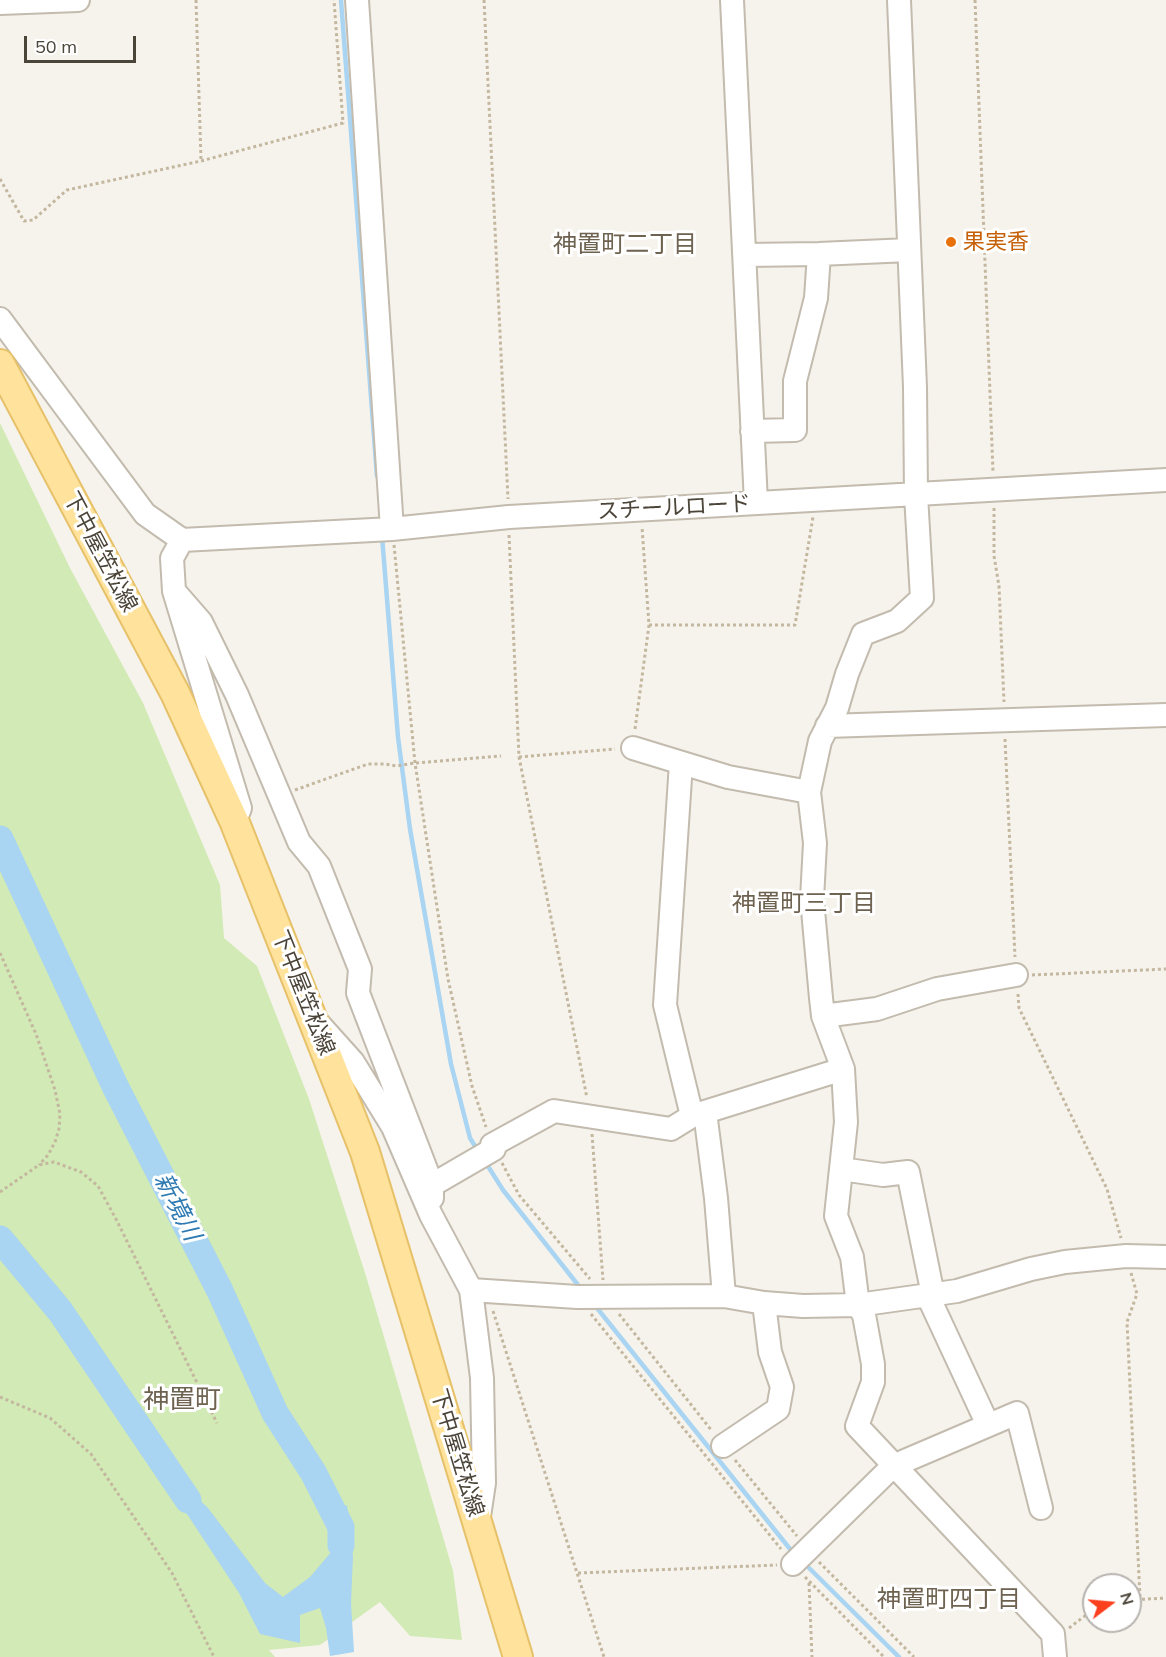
<!DOCTYPE html>
<html>
<head>
<meta charset="utf-8">
<style>
  body { margin:0 }
  #map { position:relative; width:1166px; height:1657px; overflow:hidden; background:#f6f3ec; font-family:Mulish,sans-serif }
  canvas { display:block }
  .north { position:absolute; left:1082px; top:1573px; width:60px; height:60px; box-sizing:border-box; background:#fff; border:2px solid #b7b4b0; border-radius:50%; rotate:74deg; font-size:16px; font-weight:700; line-height:24px; text-align:center; color:#4b4439 }
  .north::after { content:''; display:block; margin:auto; width:21px; height:27px; background:#fc3f1d; clip-path:polygon(50% 0,100% 100%,50% 72%,0 100%) }
  .scale { position:absolute; left:24px; top:36px; width:112px; height:27px; box-sizing:border-box; border:3px solid #4b4439; border-top:0; padding-left:8px; font-size:18px; line-height:21px; white-space:nowrap; color:#4b4439; -webkit-text-stroke:4px #fff; paint-order:stroke }
</style>
</head>
<body>
<div id="map">
<canvas width="1166" height="1657"></canvas>
<div class="north">N</div>
<div class="scale">50 m</div>
</div>
<script>
const c = document.querySelector('canvas').getContext('2d');
c.lineJoin = 'round';
function fillPath(path, color) {
  c.fillStyle = color;
  c.fill(path, 'evenodd');
}
function shape(rows) {
  const path = new Path2D();
  for (const r of rows) {
    path.moveTo(r[0], r[1]);
    for (let i = 2; i < r.length; i += 2) path.lineTo(r[i], r[i + 1]);
  }
  return path;
}
function trace(path, color, width, dash) {
  c.strokeStyle = color;
  c.lineWidth = width;
  c.lineCap = dash ? 'butt' : 'round';
  c.setLineDash(dash || []);
  c.stroke(path);
}
function write(font, color, halo, rows, align = 'center') {
  c.font = font + ' Mulish,"Noto Sans JP",sans-serif';
  c.lineWidth = 6;
  c.setLineDash([]);
  c.textBaseline = 'middle';
  c.strokeStyle = halo;
  c.fillStyle = color;
  for (const [text, x, y, turn = 0] of rows) {
    c.save();
    c.translate(x, y);
    c.rotate((+turn || 0) * Math.PI / 180);
    c.textAlign = isNaN(turn) ? turn : align;
    if (halo) c.strokeText(text, 0, 0);
    c.fillText(text, 0, 0);
    c.restore();
  }
}
fillPath(shape([
  [0,423,70,568,143,703,220,885,224,938,257,966,309,1099,366,1276,453,1571,462,1640,410,1636,380,1602,320,1645,269,1650,275,1657,0,1657]
]), '#d2eab5');
fillPath(shape([
  [167,1469,208,1508,265,1583,283,1597,310,1577,333,1550,324,1516,347,1505,353,1556,351,1603,354,1652,330,1656,326,1628,320,1608,300,1615,300,1643,260,1634,239,1593,185,1511]
]), '#a9d4f2');
trace(shape([
  [341,0,377,476],
  [382,536,398,737,410,829,451,1064,470,1138,478,1151],
  [486,1163,503,1190,582,1290],
  [593,1303,794,1554],
  [803,1562,899,1657]
]), '#a9d4f2', 4.5);
trace(shape([
  [0,839,116,1088,220,1291,275,1413,313,1472,341,1527,341,1545],
  [0,1239,60,1311,188,1500]
]), '#a9d4f2', 27);
const minor = shape([
  [357,0,392,529],
  [732,0,756,503],
  [899,0,915,387,916,495,922,598,897,621,863,634,847,674,837,708,820,741,809,792,815,843,812,899,821,998,823,1016,843,1069,846,1122,836,1216,852,1257,858,1305,864,1315,873,1364,873,1382,857,1426,1053,1634,1055,1657],
  [0,3,78,0],
  [745,255,819,254,909,250],
  [0,319,145,514,182,540],
  [752,431,795,430,795,381,816,298,819,254],
  [182,540,392,529,509,517,1166,480],
  [182,540,172,558,174,591,240,808,239,811],
  [174,591,201,622,237,695,299,842,319,866,360,969,358,993,432,1185],
  [827,726,1166,715],
  [633,748,728,777,809,792],
  [681,763,665,1005,692,1116,843,1069],
  [823,1016,877,1009,937,989,1016,975],
  [318,1023,353,1062,393,1127,431,1215,471,1290,482,1378,484,1483,478,1523],
  [705,1112,716,1198,724,1296],
  [492,1145,554,1111,671,1129,692,1116],
  [841,1169,883,1175,908,1172,933,1295],
  [432,1198,432,1185,494,1149],
  [471,1290,577,1297,724,1296,764,1303,803,1306,858,1305,957,1291,1031,1269,1065,1262,1126,1256,1166,1257],
  [928,1296,988,1425],
  [723,1446,778,1409,782,1387,770,1352,764,1303],
  [793,1564,893,1466,1017,1413,1041,1508]
]);
const major = shape([
  [0,364,175,693,235,823,365,1152,518,1657]
]);
trace(minor, '#c2bbae', 26);
trace(major, '#e6c16a', 32);
trace(shape([
  [196,0,201,160],
  [484,0,508,499],
  [975,0,993,472],
  [0,179,24,221,33,220,67,190,201,161,343,123,334,0],
  [994,508,994,556,999,586,1004,702],
  [509,535,519,757,587,1098],
  [394,545,415,763,448,979,472,1086,486,1127],
  [649,625,795,625,813,517],
  [635,729,649,625,642,527],
  [1005,739,1015,957],
  [519,757,615,749],
  [295,790,368,764,385,764,396,766,415,763,501,756],
  [0,953,36,1034,55,1090,60,1114,59,1129,55,1142,48,1155,39,1165],
  [1032,975,1166,969],
  [1018,994,1019,1008,1107,1189,1121,1238],
  [592,1134,603,1280],
  [502,1163,519,1195,590,1279],
  [0,1192,39,1165,54,1162,81,1172,98,1186,117,1221,217,1423],
  [1131,1273,1137,1294,1127,1322,1140,1598],
  [493,1311,604,1657],
  [591,1314,781,1549],
  [619,1314,712,1431],
  [0,1397,50,1418,91,1454,172,1573,214,1657],
  [735,1460,797,1536],
  [819,1562,914,1657],
  [578,1573,777,1565],
  [805,1577,884,1657],
  [809,1583,812,1657],
  [1130,1600,1166,1598],
  [1069,1628,1094,1609]
]), '#c4b79f', 3, [3, 3]);
trace(minor, '#fff', 22);
trace(major, '#ffe39c', 28);
for (const [x, y, r, color] of [
  [951,242,6,"#e8710a"]
]) {
  const dot = new Path2D();
  dot.arc(x, y, r, 0, 2 * Math.PI);
  c.fillStyle = color;
  c.fill(dot);
  trace(dot, '#fff', 2);
}
write('22px', '#c56008', '#fff', [
  ["果実香",963,242]
], 'left');
write('22px', '#4b4439', '#fff', [
  ["スチールロード",674,508,-3],
  ["下中屋笠松線",100,552,62],
  ["下中屋笠松線",303,993,68],
  ["下中屋笠松線",457,1453,73]
]);
write('24px', '#6e6250', '#fff', [
  ["神置町二丁目",625,245],
  ["神置町三丁目",804,904],
  ["神置町四丁目",949,1600]
]);
write('italic 24px', '#2e7ab2', '#fff', [
  ["新境川",177,1207,63]
]);
write('26px', '#6e6250', '#fff', [
  ["神置町",182,1400]
]);
</script>
</body>
</html>
